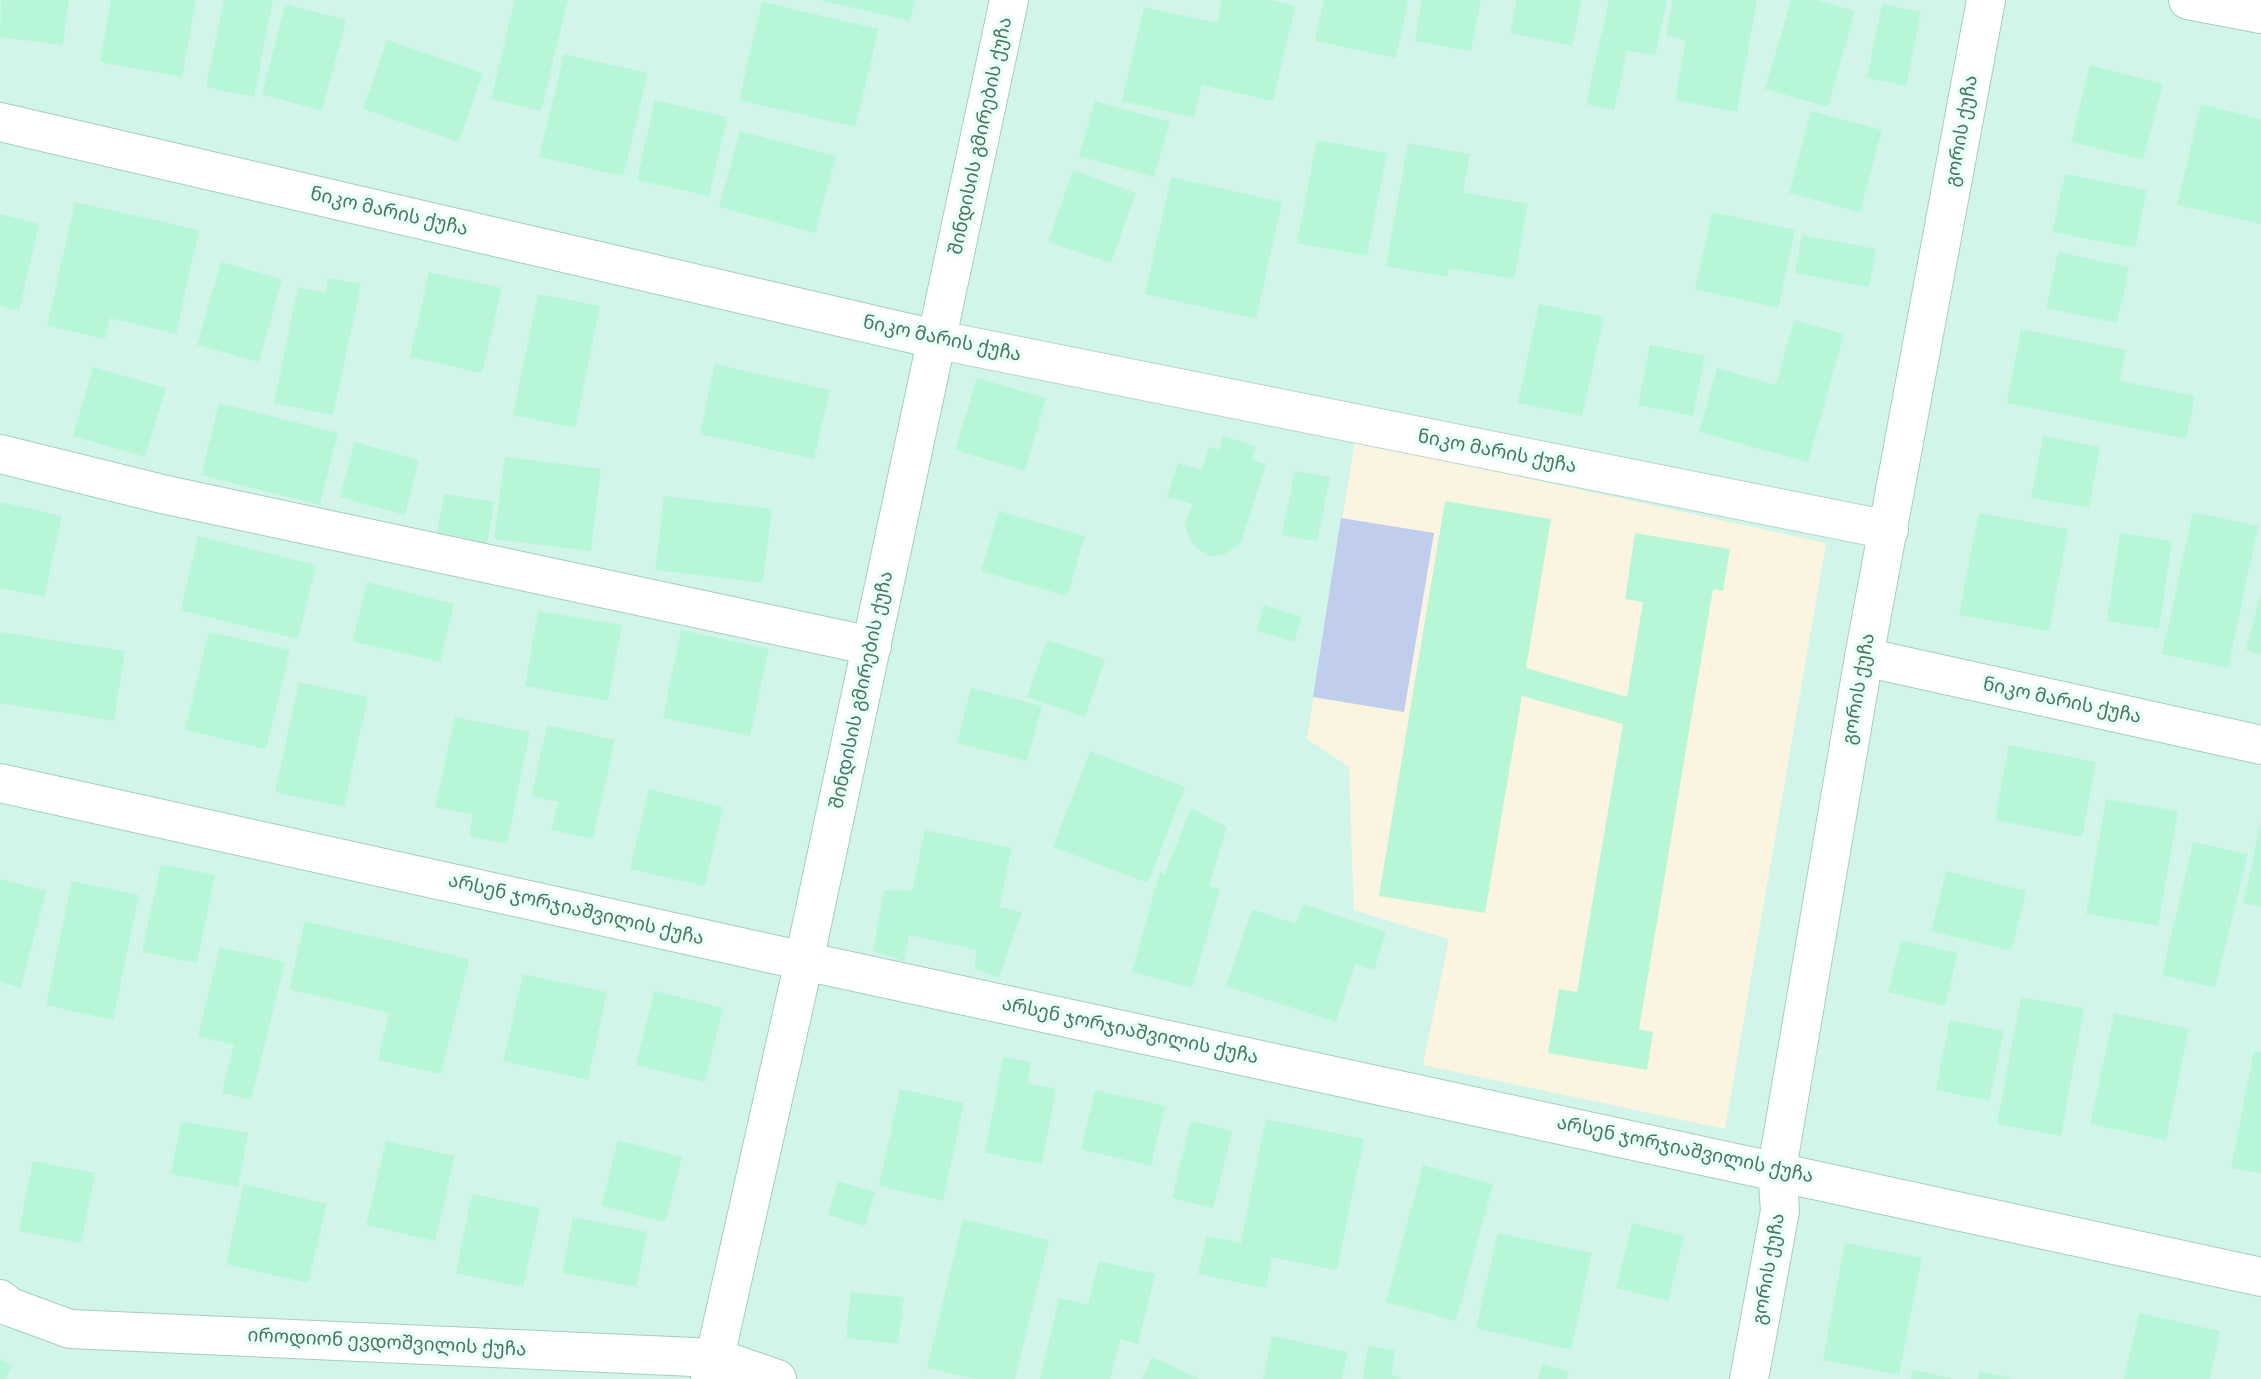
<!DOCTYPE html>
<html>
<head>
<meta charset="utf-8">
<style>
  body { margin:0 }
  canvas { display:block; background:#e3fef7 }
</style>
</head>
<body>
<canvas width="2261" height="1379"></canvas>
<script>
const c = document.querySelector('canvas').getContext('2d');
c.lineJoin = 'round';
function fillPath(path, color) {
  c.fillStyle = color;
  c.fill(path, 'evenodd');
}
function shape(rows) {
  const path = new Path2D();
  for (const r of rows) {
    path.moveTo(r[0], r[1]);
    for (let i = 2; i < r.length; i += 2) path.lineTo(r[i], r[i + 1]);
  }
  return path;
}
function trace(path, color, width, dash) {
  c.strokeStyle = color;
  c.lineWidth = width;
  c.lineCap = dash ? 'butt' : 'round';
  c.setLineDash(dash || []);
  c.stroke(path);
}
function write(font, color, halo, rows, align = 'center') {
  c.font = font + ' "Fira Sans Condensed","Noto Sans Georgian",sans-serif';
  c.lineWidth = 7;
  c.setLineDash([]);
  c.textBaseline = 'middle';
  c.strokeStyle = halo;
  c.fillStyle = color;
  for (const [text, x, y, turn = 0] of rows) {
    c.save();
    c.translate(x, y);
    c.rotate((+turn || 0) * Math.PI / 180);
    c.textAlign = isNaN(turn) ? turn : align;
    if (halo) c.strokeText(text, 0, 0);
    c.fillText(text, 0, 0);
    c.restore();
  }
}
fillPath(shape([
  [0,0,2261,0,2261,1379,0,1379],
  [1355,441,1724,1129,1449,939,1354,910,1349,766,1307,739]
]), '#d1f6e9');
fillPath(shape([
  [1355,441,1826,543,1725,1129,1423,1065,1449,939,1354,910,1349,767,1307,739]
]), '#faf4e0');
fillPath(shape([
  [1341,518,1434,533,1404,712,1313,697]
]), '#c0cded');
fillPath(shape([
  [1,0,69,0,63,45,0,37],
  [111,0,196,0,182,77,100,62],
  [224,0,273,0,254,97,206,87],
  [515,0,568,0,541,111,491,99],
  [819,0,915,0,910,21],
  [1222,0,1271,0,1295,6,1273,101,1202,85,1194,118,1122,101,1144,7,1217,23],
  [1324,0,1408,0,1396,58,1315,41],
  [1422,0,1481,0,1471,51,1415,41],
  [1517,0,1582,0,1572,46,1510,33],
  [1609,0,1667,0,1655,56,1627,50,1614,111,1586,104],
  [1673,0,1757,0,1737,112,1675,100,1686,40,1666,36],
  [1791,0,1817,0,1855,11,1828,107,1765,89],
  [762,2,879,29,855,127,739,100],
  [285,4,346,20,322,111,262,94],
  [1882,4,1921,12,1906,86,1867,78],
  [387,40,483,73,459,142,363,109],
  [564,54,648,73,623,176,539,157],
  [2090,65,2163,84,2143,160,2071,142],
  [655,100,727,117,709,196,637,180],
  [1095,101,1170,122,1154,177,1079,156],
  [2201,104,2261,119,2261,224,2177,205],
  [1811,111,1882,130,1860,212,1789,193],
  [740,131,836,156,815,233,719,207],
  [1317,140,1387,153,1367,256,1297,243],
  [1408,143,1470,154,1463,192,1528,204,1514,279,1449,268,1447,277,1386,266],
  [1073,170,1136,193,1111,263,1048,242],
  [2065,174,2147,190,2135,248,2052,232],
  [1171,177,1282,202,1256,319,1145,294],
  [75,202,199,230,176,334,110,318,105,339,47,326],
  [1712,212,1795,230,1778,308,1695,289],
  [0,214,39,224,19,311,0,306],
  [1802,235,1876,249,1869,287,1795,273],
  [2058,252,2129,267,2117,323,2046,308],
  [221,262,282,279,259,362,197,345],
  [429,272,502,288,482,373,410,357],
  [328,278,361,284,333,415,274,403,298,287,325,293],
  [538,294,600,306,575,428,513,415],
  [1539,304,1604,317,1582,416,1518,403],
  [1794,320,1844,334,1808,462,1699,432,1717,368,1776,385],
  [2021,329,2126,350,2120,381,2195,396,2186,439,2007,403],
  [1650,345,1705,356,1693,416,1638,405],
  [715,364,830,390,814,459,700,434],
  [93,367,166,388,145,457,73,436],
  [977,378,1046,398,1025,471,955,450],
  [219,403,338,433,320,505,201,475],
  [1223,436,1256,446,1252,460,1266,464,1241,543,1224,555,1207,556,1192,544,1185,526,1192,504,1167,497,1178,463,1202,470,1209,447,1219,450],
  [2043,436,2100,447,2089,508,2031,498],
  [355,442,419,460,405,515,340,497],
  [505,457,601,469,591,551,494,539],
  [1295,471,1330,477,1317,541,1282,535],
  [444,494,494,502,486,552,435,543],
  [664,496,772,509,763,583,655,570],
  [1445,501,1551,519,1526,668,1627,697,1643,602,1625,599,1635,533,1730,549,1723,591,1713,589,1639,1029,1653,1032,1647,1070,1548,1053,1559,989,1577,992,1623,724,1522,696,1485,913,1379,896],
  [0,502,62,516,44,597,0,588],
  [999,511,1085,536,1067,596,981,571],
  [2193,512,2258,526,2228,668,2162,654],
  [1979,513,2068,529,2049,631,1959,615],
  [2120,533,2172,541,2159,629,2107,621],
  [198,536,316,565,298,639,181,610],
  [367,582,454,604,440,662,353,641],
  [2261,594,2261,654,2246,650],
  [1264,605,1302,617,1294,642,1257,631],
  [538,611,622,625,608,701,525,686],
  [681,630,769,649,750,736,663,718],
  [0,632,125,651,114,721,0,703],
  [209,632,290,650,266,749,185,730],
  [1047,640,1105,659,1085,717,1027,697],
  [299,682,368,697,344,807,275,792],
  [971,688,1042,706,1027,761,957,743],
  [455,717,530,732,507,844,469,836,473,814,435,807],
  [547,725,615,740,593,839,551,830,558,802,531,796],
  [2009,745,2096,762,2082,837,1995,820],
  [1090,751,1185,787,1148,883,1053,847],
  [649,789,723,807,705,886,630,869],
  [2106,799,2178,811,2158,926,2086,914],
  [1191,808,1227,827,1209,886,1220,889,1192,988,1132,972,1160,872,1165,874],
  [2261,823,2261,907,2243,903],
  [925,830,1012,848,999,907,1022,912,999,977,974,969,977,950,909,935,904,961,873,951,884,890,912,891],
  [2193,842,2248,854,2215,988,2162,975],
  [161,864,215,875,197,963,142,952],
  [1946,871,2026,891,2011,951,1931,931],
  [0,879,46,891,21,988,0,982],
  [72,881,139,895,113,1020,46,1005],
  [1303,904,1386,932,1374,970,1355,964,1336,1022,1226,986,1252,909,1296,924],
  [305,921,469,959,441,1074,378,1060,389,1013,289,989],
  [1901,940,1958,953,1945,1006,1888,992],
  [220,947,285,962,251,1100,222,1093,234,1045,198,1036],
  [523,974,607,992,588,1080,503,1061],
  [654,991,723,1008,705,1082,636,1065],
  [2021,997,2084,1008,2061,1136,1997,1124],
  [2114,1013,2189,1029,2166,1140,2090,1124],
  [1950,1020,2004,1031,1989,1101,1936,1090],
  [2254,1051,2261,1052,2261,1173,2231,1168],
  [1003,1057,1031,1062,1028,1083,1056,1089,1042,1164,985,1153],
  [900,1089,964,1103,943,1201,879,1186],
  [1095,1090,1165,1106,1151,1166,1081,1149],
  [1266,1119,1364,1139,1337,1270,1272,1257,1266,1288,1198,1274,1207,1236,1241,1243],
  [181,1121,248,1133,238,1187,171,1174],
  [1191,1121,1232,1131,1213,1208,1172,1198],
  [618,1140,682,1157,665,1222,602,1206],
  [386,1141,455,1156,435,1241,366,1225],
  [33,1161,95,1173,81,1243,19,1231],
  [1423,1165,1493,1184,1456,1321,1386,1302],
  [838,1181,875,1192,865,1226,828,1215],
  [244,1184,327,1204,308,1283,226,1264],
  [472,1194,540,1208,523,1287,456,1273],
  [573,1217,647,1232,636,1287,562,1273],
  [963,1219,1049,1240,1015,1379,975,1379,927,1368],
  [1632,1223,1684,1236,1668,1301,1616,1288],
  [1498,1233,1592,1253,1571,1350,1476,1328],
  [1845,1243,1922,1258,1899,1375,1823,1360],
  [1099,1261,1155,1274,1138,1344,1120,1339,1110,1379,1040,1379,1059,1298,1088,1305],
  [851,1292,904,1297,898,1344,846,1338],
  [2139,1313,2220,1331,2210,1379,2124,1379],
  [1272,1336,1348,1352,1342,1379,1263,1379],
  [1368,1346,1395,1350,1391,1375,1404,1379,1363,1379],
  [1152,1357,1200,1379,1142,1379],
  [0,1359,13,1366,5,1379,0,1379],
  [1542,1364,1569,1372,1567,1379,1538,1379],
  [1913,1370,1951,1378,1951,1379,1911,1379],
  [1980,1371,2011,1378,2011,1379,1978,1379]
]), '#b8f6d8');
const minor = shape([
  [0,122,939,340,1889,530],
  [0,454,162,494,872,646],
  [1864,657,2261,745],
  [0,783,804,961,2261,1277],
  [0,1299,10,1307,70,1329,716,1358,777,1379],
  [710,1379,804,961,1009,0],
  [1749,1379,1780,1211,1777,1169,1864,657,1986,0]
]);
const tertiary = shape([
  [2188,0,2261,14]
]);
trace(minor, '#a6cebc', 40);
trace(tertiary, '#a6cebc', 40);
trace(minor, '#fff', 38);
trace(tertiary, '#fff', 38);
write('19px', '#47785e', '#ebfff9', [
  ["გორის ქუჩა",1962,131,-80],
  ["შინდისის გმირების ქუჩა",981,136,-78],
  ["ნიკო მარის ქუჩა",389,212,13],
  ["ნიკო მარის ქუჩა",942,339,12],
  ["ნიკო მარის ქუჩა",1497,452,11],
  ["გორის ქუჩა",1859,689,-80],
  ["შინდისის გმირების ქუჩა",862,690,-78],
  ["ნიკო მარის ქუჩა",2062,701,12],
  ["არსენ ჯორჯიაშვილის ქუჩა",576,910,13],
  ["არსენ ჯორჯიაშვილის ქუჩა",1130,1031,12],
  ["არსენ ჯორჯიაშვილის ქუჩა",1685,1150,12],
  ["გორის ქუჩა",1769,1269,-80],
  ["იროდიონ ევდოშვილის ქუჩა",387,1343,3]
]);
</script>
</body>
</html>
